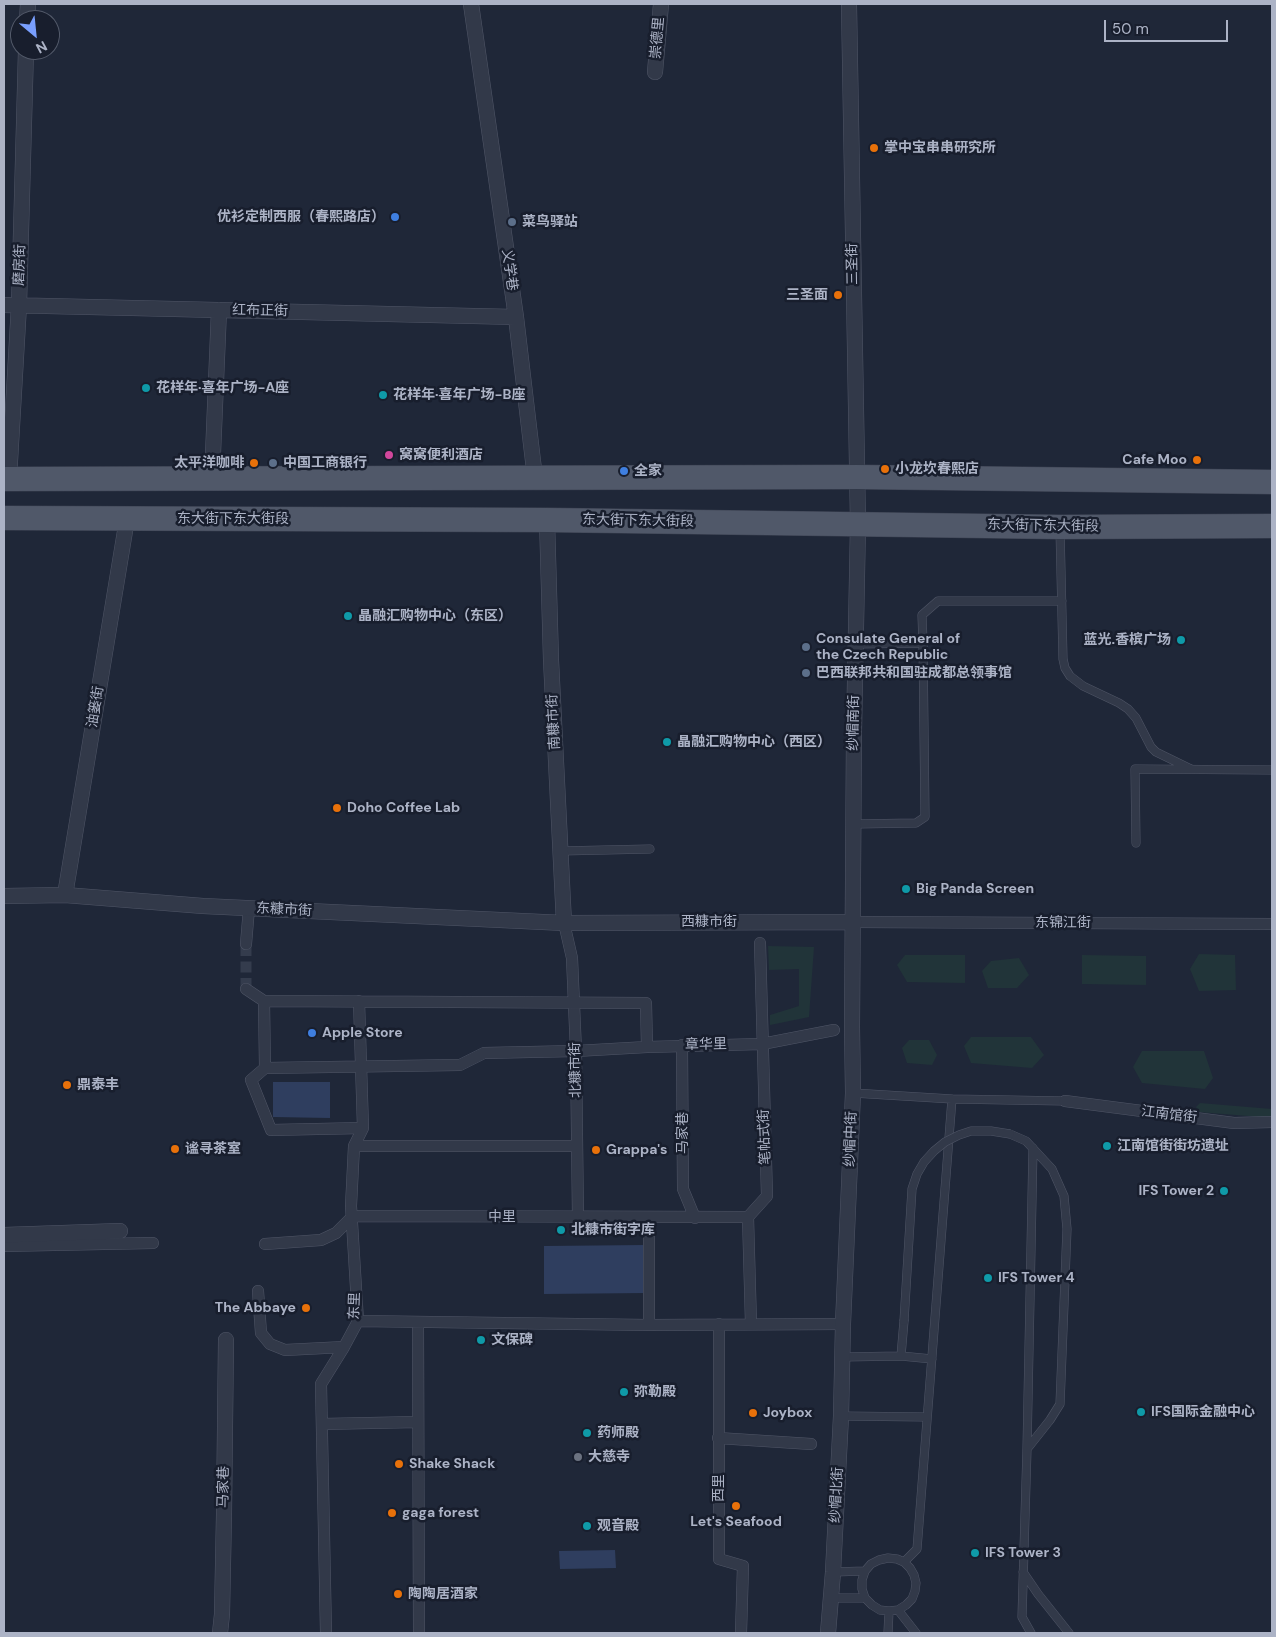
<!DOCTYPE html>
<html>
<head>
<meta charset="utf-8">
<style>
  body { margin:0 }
  #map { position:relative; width:1276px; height:1637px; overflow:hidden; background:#1f2738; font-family:"DM Sans",sans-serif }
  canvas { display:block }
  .frame { position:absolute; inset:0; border:5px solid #acb3c6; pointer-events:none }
  .north { position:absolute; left:10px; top:10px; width:50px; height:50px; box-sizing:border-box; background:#181e2d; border:1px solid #535a6a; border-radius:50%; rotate:152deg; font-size:14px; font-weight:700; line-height:20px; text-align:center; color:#acb3c6 }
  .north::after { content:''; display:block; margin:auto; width:18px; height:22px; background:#799ffe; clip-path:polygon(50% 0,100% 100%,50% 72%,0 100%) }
  .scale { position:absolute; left:1104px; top:20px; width:124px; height:22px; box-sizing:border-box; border:2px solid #acb3c6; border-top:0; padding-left:6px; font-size:15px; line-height:18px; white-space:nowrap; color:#acb3c6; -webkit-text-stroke:4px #181e2d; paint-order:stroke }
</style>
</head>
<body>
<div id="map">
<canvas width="1276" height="1637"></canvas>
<div class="frame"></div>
<div class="north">N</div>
<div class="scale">50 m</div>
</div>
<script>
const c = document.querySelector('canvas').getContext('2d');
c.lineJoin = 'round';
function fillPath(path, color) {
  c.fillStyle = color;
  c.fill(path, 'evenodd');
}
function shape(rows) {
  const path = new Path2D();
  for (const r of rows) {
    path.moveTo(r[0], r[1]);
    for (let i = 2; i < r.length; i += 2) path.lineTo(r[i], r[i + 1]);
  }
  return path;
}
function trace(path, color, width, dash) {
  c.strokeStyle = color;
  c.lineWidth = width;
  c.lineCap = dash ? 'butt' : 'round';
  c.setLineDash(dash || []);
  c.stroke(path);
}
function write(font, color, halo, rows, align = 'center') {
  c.font = font + ' "DM Sans","Noto Sans SC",sans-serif';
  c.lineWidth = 5;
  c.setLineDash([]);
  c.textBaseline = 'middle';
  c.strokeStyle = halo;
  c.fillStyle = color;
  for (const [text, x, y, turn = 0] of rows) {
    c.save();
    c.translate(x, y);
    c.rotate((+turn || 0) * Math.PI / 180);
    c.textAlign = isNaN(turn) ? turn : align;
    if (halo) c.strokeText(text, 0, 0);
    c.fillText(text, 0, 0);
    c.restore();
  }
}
fillPath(shape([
  [768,946,814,947,809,1017,770,1025,770,1015,799,1006,799,969,769,970],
  [1199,954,1235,955,1236,990,1199,991,1190,969],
  [905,955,965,955,965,983,907,982,897,965],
  [1082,955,1146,956,1146,985,1082,984],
  [1019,958,1029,975,1017,988,988,988,982,971,991,961],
  [971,1037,1031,1037,1044,1055,1032,1068,971,1063,964,1046],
  [909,1040,929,1040,937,1055,932,1065,907,1063,902,1048],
  [1142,1051,1204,1051,1213,1078,1205,1089,1142,1083,1133,1067],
  [1200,1103,1272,1109,1272,1118,1199,1112,1196,1107]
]), '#213439');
fillPath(shape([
  [273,1082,330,1082,330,1118,273,1117],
  [645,1245,646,1293,544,1294,544,1246],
  [615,1550,616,1568,560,1569,559,1551]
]), '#2f3e5f');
trace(shape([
  [246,989,246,944]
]), '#343c4d', 11, [11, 5.5]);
const service = shape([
  [1060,529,1063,659,1065,668,1070,676,1083,686,1119,703,1128,709,1136,718,1151,747,1156,752,1191,769],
  [923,643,922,615,938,601,1062,601],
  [854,824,916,823,925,817,923,643,855,644],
  [1136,843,1135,769,1272,770],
  [560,851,650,849],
  [853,1093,952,1099,917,1549,904,1562],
  [952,1099,1065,1101],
  [1010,1134,1026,1141,1052,1169,1064,1196,1067,1229,1060,1404,1050,1420,1027,1449,1022,1617,1031,1633],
  [901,1356,904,1321],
  [842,1357,901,1356,932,1359],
  [841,1416,927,1417],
  [1027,1449,1033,1148],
  [833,1572,865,1571],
  [1023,1572,1038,1594,1069,1633],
  [831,1598,865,1598,872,1605,880,1610,889,1611,898,1610,906,1605,912,1599,915,1591,916,1583,914,1575,910,1568,904,1562,897,1559,888,1558,879,1560,871,1564,865,1571,862,1580,862,1589,865,1598],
  [898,1610,916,1633],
  [888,1633,889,1611]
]);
const pedestrian = shape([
  [854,922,1272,924],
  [564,923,572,958,576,1051,578,1218],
  [246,944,249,908],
  [246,989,264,1001],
  [682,1045,683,1189,695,1218],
  [647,1047,646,1003,264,1001,265,1068,460,1065,484,1053,576,1051,647,1047,762,1044,834,1030],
  [265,1068,251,1080,271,1130,363,1128],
  [1065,1101,1234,1123,1272,1122],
  [354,1146,577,1146],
  [649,1218,649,1325],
  [265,1244,321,1240,336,1233,353,1216,748,1217],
  [4,1246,153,1243],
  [258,1291,261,1333,270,1344,285,1350,344,1347],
  [358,1321,649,1325,843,1324],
  [418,1322,419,1633],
  [719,1324,719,1559,743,1566,741,1633],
  [751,1324,748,1217,767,1196,760,943],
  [322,1424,418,1422],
  [718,1438,811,1444],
  [326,1633,321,1384,344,1347,358,1321,351,1206,354,1146,363,1128,359,1001]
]);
const minor = shape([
  [471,4,516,317,535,478],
  [27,20,28,4],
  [655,72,661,4],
  [4,305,516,317],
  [212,478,219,310],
  [9,479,19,305,26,50],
  [547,520,551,660,564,923],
  [65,895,127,519],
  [4,896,65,895,203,906,564,923,854,922],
  [4,1235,120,1231],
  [220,1633,222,1614,224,1514,226,1340],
  [828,1633,833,1572,841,1416,843,1324,853,1093,852,1027,854,732,858,524,849,4]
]);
const primary = shape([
  [4,479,857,477,1272,482],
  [4,518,547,520,1060,527,1272,526]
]);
trace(service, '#505667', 9);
trace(pedestrian, '#505667', 12);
trace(minor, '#505667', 16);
trace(primary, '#3c4252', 25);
trace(service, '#323949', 8);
trace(pedestrian, '#323949', 11);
trace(minor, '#323949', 15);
trace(primary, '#505869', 24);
const serviceBridge = shape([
  [904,1321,912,1189,917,1174,924,1162,934,1151,945,1142,959,1135,971,1131,991,1131,1010,1134]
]);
trace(serviceBridge, '#505667', 9, []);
trace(serviceBridge, '#323949', 8);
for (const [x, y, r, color] of [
  [874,148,5,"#e8710a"],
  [395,217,5,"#3f7fe0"],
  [512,222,5,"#5c6f8a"],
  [838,295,5,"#e8710a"],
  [146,388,5,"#0f9aa8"],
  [383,395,5,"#0f9aa8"],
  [389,455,5,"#d1479c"],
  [1197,460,5,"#e8710a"],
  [254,463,5,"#e8710a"],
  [273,463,5,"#5c6f8a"],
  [885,469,5,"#e8710a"],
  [624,471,5,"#3f7fe0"],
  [348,616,5,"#0f9aa8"],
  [1181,640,5,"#0f9aa8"],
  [806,647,5,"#5c6f8a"],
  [806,673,5,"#5c6f8a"],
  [667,742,5,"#0f9aa8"],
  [337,808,5,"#e8710a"],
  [906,889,5,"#0f9aa8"],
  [312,1033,5,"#3f7fe0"],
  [67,1085,5,"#e8710a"],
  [1107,1146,5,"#0f9aa8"],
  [175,1149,5,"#e8710a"],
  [596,1150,5,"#e8710a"],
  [1224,1191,5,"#0f9aa8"],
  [561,1230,5,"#0f9aa8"],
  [988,1278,5,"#0f9aa8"],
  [306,1308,5,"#e8710a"],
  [481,1340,5,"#0f9aa8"],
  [624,1392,5,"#0f9aa8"],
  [1141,1412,5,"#0f9aa8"],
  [753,1413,5,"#e8710a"],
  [587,1433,5,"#0f9aa8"],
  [578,1457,5,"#6b7280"],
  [399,1464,5,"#e8710a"],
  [736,1506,5,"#e8710a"],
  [392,1513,5,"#e8710a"],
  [587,1526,5,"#0f9aa8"],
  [975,1553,5,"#0f9aa8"],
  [398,1594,5,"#e8710a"]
]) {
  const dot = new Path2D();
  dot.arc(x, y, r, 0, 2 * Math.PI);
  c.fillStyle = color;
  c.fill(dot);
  trace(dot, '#181e2d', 2);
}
write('14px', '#acb3c6', '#181e2d', [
  ["崇德里",658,38,-85],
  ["三圣街",853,264,-91],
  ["磨房街",20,265,-88],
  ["义学巷",509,270,82],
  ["红布正街",260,311,1],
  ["东大街下东大街段",233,519],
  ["东大街下东大街段",638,521,1],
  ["东大街下东大街段",1043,526,1],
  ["油篓街",96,707,-81],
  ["南糠市街",554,722,-93],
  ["纱帽南街",854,723,-89],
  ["东糠市街",284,910,3],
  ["西糠市街",709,922],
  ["东锦江街",1063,923],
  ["章华里",706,1045,-1],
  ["北糠市街",576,1070,-91],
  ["江南馆街",1169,1115,7],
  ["马家巷",683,1133,-90],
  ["笔帖式街",765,1137,-92],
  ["纱帽中街",851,1139,-88],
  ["中里",502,1217],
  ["东里",355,1306,-88],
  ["马家巷",224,1487,-89],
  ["西里",719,1488,-90],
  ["纱帽北街",837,1495,-87]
]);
write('bold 14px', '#acb3c6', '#181e2d', [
  ["掌中宝串串研究所",884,148],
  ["优衫定制西服（春熙路店）",385,217,"right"],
  ["菜鸟驿站",522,222],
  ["三圣面",828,295,"right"],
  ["花样年·喜年广场-A座",156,388],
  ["花样年·喜年广场-B座",393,395],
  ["窝窝便利酒店",399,455],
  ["Cafe Moo",1187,460,"right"],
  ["太平洋咖啡",244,463,"right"],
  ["中国工商银行",283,463],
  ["小龙坎春熙店",895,469],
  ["全家",634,471],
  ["晶融汇购物中心（东区）",358,616],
  ["Consulate General of",816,639],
  ["the Czech Republic",816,655],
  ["蓝光.香槟广场",1171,640,"right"],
  ["巴西联邦共和国驻成都总领事馆",816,673],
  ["晶融汇购物中心（西区）",677,742],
  ["Doho Coffee Lab",347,808],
  ["Big Panda Screen",916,889],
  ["Apple Store",322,1033],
  ["鼎泰丰",77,1085],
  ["江南馆街街坊遗址",1117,1146],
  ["谧寻茶室",185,1149],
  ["Grappa's",606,1150],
  ["IFS Tower 2",1214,1191,"right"],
  ["北糠市街字库",571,1230],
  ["IFS Tower 4",998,1278],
  ["The Abbaye",296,1308,"right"],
  ["文保碑",491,1340],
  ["弥勒殿",634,1392],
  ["IFS国际金融中心",1151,1412],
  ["Joybox",763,1413],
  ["药师殿",597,1433],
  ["大慈寺",588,1457],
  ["Shake Shack",409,1464],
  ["gaga forest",402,1513],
  ["Let's Seafood",736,1522,"center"],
  ["观音殿",597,1526],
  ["IFS Tower 3",985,1553],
  ["陶陶居酒家",408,1594]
], 'left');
</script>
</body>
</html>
